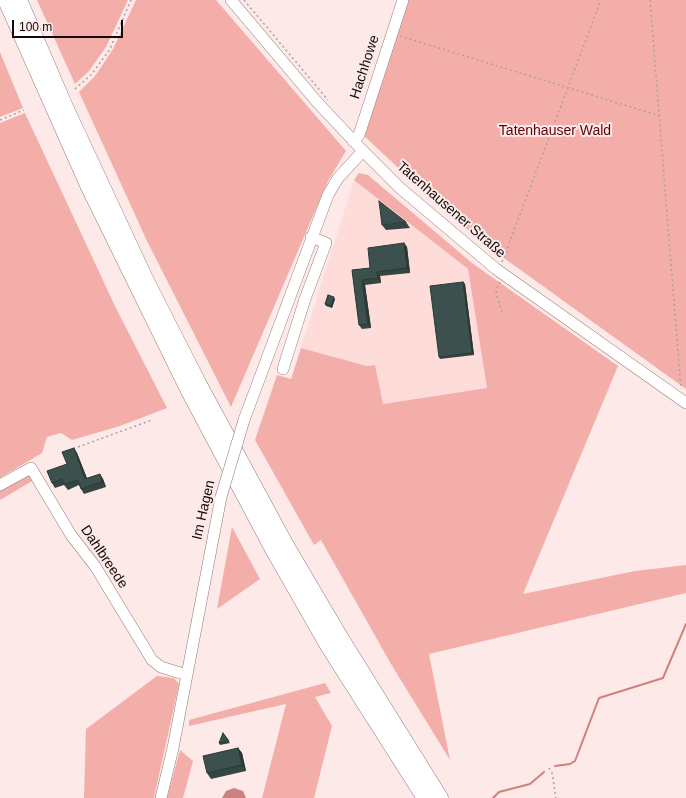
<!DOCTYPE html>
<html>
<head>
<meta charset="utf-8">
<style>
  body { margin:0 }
  #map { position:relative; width:686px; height:798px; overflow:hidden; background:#fdeae8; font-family:Arial,sans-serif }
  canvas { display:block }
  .scale { position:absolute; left:12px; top:20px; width:111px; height:18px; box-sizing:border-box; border:2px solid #130b0b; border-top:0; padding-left:5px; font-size:12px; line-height:14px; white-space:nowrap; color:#130b0b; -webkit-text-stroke:3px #fdeae8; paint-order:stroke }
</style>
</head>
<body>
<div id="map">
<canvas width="686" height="798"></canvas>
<div class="scale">100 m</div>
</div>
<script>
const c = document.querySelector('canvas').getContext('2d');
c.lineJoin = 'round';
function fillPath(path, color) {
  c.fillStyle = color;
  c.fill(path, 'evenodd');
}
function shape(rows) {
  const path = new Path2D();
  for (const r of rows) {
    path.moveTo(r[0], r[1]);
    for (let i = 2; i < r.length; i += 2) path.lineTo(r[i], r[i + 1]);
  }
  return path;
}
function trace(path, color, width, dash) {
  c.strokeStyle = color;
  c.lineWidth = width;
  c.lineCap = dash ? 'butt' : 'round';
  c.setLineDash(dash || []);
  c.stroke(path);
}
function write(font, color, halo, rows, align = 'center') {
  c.font = font + ' Arial,sans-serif';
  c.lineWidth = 4;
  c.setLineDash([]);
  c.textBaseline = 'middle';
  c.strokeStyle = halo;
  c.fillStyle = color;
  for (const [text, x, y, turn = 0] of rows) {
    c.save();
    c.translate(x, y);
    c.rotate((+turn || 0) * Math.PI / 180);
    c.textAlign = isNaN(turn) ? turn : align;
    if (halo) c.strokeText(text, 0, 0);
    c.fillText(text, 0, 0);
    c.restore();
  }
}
fillPath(shape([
  [354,180,468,269,487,388,382,404,375,365,367,366,301,348]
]), '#fddcda');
fillPath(shape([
  [37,0,128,0,106,47,89,71,75,84],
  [136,0,216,0,346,151,328,181,231,407,147,241,79,92,95,76,113,49],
  [408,0,686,0,686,389,483,243,408,177,362,134],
  [0,52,23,108,0,117],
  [25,113,115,306,167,408,120,426,72,440,61,433,47,437,42,453,0,478,0,123],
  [359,173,368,175,472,263,618,366,523,594,635,571,686,565,686,593,429,654,450,760,391,664,321,540,314,545,255,440,277,375,291,379,301,348,367,366,375,365,383,404,487,388,468,269,354,180],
  [30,474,34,480,0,500,0,490],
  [232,527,260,579,217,609],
  [157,676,174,678,179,684,154,798,84,798,86,729],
  [325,683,331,693,315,697,332,726,314,798,262,798,286,704,189,726,189,720],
  [180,750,193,761,183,798,167,798]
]), '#f3aeaa');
fillPath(shape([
  [234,788,243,791,246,798,222,798,226,791]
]), '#cd827d');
trace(shape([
  [555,766,570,764,575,761,599,698,663,678,686,624],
  [493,798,499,792,530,784,544,772]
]), '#cd827d', 2);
const minor = shape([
  [231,0,317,102,363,151,400,188,496,269,686,403],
  [353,141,359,135,403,0],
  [283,369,305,299,326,243,311,237],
  [244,420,328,195,338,178,363,151],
  [0,485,31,468,71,535,95,566,152,660,161,667,187,675],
  [161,798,173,748,221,497]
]);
const highway = shape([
  [6,0,89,187,188,389,273,549,329,647,425,798],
  [19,0,65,107,146,281,198,383,285,544,341,639,440,798]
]);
trace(minor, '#917b7a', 12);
trace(highway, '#917b7a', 17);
trace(shape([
  [244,0,328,100],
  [650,0,681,389],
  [400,36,660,116],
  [75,89,92,74,110,49,131,0],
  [0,120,24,110],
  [502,262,601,0],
  [500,282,496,290,497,297,503,315],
  [78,447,152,420],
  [549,768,552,773,556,798]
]), '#ae9f9e', 1.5, [2, 3]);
trace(minor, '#fff', 11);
trace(highway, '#fff', 16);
const minorBridge = shape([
  [221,497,244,420]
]);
trace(minorBridge, '#917b7a', 12, []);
trace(minorBridge, '#fff', 11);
fillPath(shape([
  [406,222,410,228,386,230,382,225],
  [404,243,407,247,410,273,380,276,381,283,365,285,371,328,362,329,359,325,352,270,370,268],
  [463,282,465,284,474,355,440,359,439,357],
  [335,299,332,308,326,306,325,304],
  [74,448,77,453,87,478,100,474,103,479,106,487,84,494,81,489,79,485,68,490,64,485,55,488,52,483,67,464],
  [223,733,230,743,220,745,219,743],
  [238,748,242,753,246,771,211,779,207,773]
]), '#344642');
fillPath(shape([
  [404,243,407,247,410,273,407,268],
  [377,272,380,276,381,283,378,278],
  [362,280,365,285,371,328,368,324],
  [463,282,465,284,474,355,472,353],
  [334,297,335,299,332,308,331,306],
  [74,448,77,453,89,484,85,479],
  [100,474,103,479,106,487,102,482],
  [238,748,242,753,246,771,242,765]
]), '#2a3936');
const building = shape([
  [379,201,406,222,382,225,379,201],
  [404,243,407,268,377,272,378,278,362,280,368,324,359,325,352,270,370,268,368,248,404,243],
  [463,282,472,353,439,357,430,286,463,282],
  [328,295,334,297,331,306,325,304,328,295],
  [74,448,85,479,100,474,102,482,81,489,78,480,64,484,62,479,52,483,47,471,67,464,62,452,74,448],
  [223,733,229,741,219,743,223,733],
  [238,748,242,765,207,773,203,756,238,748]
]);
fillPath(building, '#3c514d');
trace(building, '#2a3936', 1);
write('14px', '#130b0b', '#fdeae8', [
  ["Hachhowe",365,67,-72],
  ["Tatenhausener Straße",451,210,41],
  ["Im Hagen",204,510,-77],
  ["Dahlbreede",104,557,56]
]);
write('14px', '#5d000b', '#fdeae8', [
  ["Tatenhauser Wald",555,131]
]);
</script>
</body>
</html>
